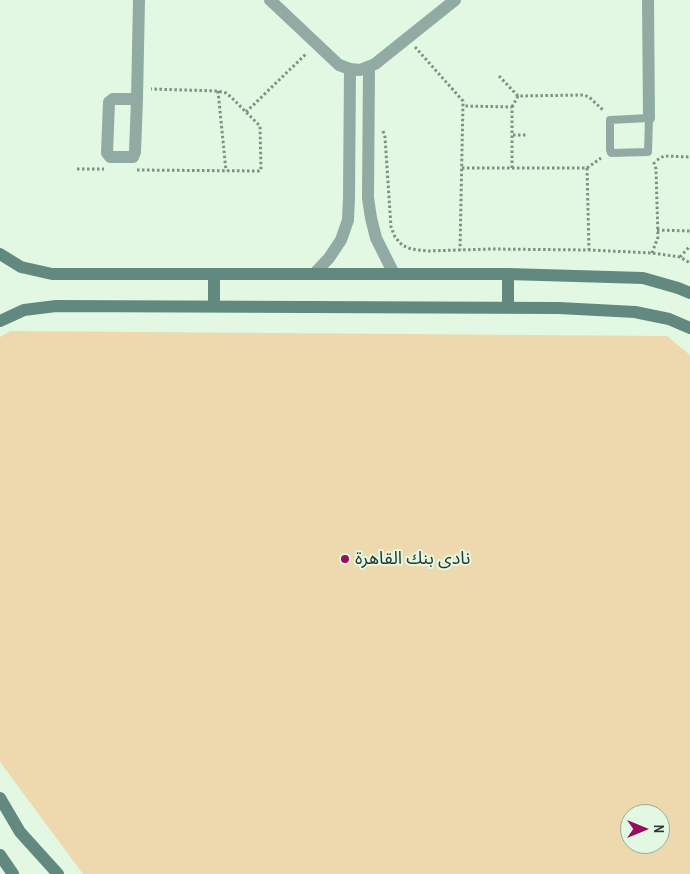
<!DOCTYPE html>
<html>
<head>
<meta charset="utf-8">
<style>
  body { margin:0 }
  #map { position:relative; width:690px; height:874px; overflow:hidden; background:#e2f8e3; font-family:"Archivo Narrow",sans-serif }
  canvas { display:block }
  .north { position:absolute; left:620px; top:804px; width:50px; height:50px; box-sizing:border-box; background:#e2f8e3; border:1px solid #9aaa9b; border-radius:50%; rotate:90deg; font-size:14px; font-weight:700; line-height:20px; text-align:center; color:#2d362e }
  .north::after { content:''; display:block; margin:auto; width:18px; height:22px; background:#9a0c5d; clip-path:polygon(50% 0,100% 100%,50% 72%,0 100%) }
</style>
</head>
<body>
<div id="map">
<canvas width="690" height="874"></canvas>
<div class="north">N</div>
</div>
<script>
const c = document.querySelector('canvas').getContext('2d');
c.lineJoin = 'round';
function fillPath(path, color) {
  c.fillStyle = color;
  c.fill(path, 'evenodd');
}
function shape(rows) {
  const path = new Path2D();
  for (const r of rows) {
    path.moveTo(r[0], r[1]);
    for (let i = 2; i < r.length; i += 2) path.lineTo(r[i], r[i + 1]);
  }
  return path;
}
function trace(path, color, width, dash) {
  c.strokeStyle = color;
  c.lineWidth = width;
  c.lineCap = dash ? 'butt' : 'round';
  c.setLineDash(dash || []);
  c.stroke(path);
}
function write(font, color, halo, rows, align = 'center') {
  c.font = font + ' "Archivo Narrow","Noto Sans Arabic",sans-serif';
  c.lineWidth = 4;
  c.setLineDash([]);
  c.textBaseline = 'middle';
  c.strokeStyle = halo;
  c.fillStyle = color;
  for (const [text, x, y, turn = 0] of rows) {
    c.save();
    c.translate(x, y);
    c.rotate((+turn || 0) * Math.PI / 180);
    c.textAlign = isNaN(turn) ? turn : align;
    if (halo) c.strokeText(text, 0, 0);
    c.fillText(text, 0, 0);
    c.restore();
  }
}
fillPath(shape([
  [10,331,667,336,690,355,690,874,83,874,0,762,0,337],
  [630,814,660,814,660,844,630,844]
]), '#eed9ae');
trace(shape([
  [415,47,463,101,460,250],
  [499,76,518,96,584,95,589,97,604,111],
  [218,91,226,171],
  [512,107,518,96],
  [246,112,307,53],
  [383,131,385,137,391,227,395,237,402,245,411,249,427,251,491,249,589,250,652,253,680,257,690,263],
  [513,135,527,135],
  [657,160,664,156,690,157],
  [462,168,512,168,512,107,463,106],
  [512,168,587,168,601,158],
  [587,168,589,250],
  [77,169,104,169],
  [137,170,259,171,261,170,260,126,231,97,226,93,218,91,151,89],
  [657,230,690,231],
  [652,253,658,237,656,169,653,160],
  [680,257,690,246]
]), '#819082', 3, [2.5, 2.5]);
trace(shape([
  [649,118,648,152,611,153,610,150,610,120,649,118]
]), '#91aba4', 8);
trace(shape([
  [270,0,339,65,350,69,360,70,375,64,455,0],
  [648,0,649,118],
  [369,68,368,198,371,218,376,238,394,274],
  [137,99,113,99,109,102,107,153,110,157,133,157,135,152,137,99,139,0],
  [314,274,329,258,341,240,348,220,349,198,350,69]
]), '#91aba4', 12);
trace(shape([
  [0,254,21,267,52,274,508,274,643,278,678,288,690,293],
  [214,306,214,274],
  [508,307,508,274],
  [0,321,24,310,56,306,559,308,635,312,669,319,690,328],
  [0,798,20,832,58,874],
  [0,855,13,874]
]), '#62897f', 12);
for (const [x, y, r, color] of [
  [345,559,5,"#9a0c5d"]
]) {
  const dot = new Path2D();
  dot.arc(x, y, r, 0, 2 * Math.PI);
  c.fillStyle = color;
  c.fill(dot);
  trace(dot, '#e2f8e3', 2);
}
write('18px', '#2d362e', '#e2f8e3', [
  ["نادى بنك القاهرة",355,559]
], 'left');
</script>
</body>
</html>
